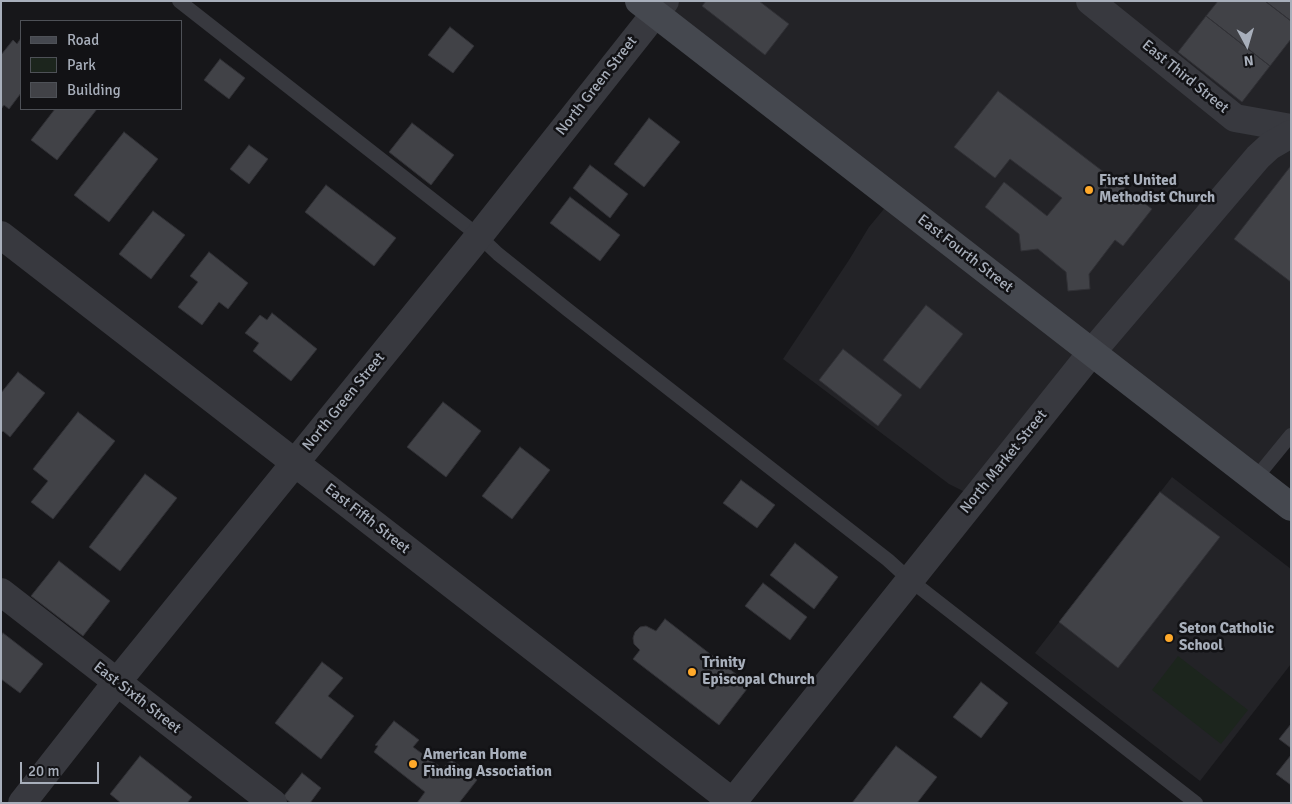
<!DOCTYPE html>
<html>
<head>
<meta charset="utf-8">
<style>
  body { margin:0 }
  #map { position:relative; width:1292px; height:804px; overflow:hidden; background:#17171a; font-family:Signika,sans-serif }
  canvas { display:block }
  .frame { position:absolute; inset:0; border:2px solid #a8afbb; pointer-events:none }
  .legend { position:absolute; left:20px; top:20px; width:162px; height:90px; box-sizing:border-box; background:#121215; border:1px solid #4e5157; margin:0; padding:6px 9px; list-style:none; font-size:15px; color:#a8afbb }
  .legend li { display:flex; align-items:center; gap:10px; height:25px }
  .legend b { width:25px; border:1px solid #4e5157 }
  .north { position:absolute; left:1222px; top:20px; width:50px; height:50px; -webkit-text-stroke:4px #121215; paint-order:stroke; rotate:174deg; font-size:14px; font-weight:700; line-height:20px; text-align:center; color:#a8afbb }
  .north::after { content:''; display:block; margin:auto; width:18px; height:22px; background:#a8afbb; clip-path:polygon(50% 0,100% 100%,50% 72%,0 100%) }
  .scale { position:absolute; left:20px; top:762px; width:79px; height:22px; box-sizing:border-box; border:2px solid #a8afbb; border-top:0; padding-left:6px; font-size:15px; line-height:18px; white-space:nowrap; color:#a8afbb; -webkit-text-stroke:4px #121215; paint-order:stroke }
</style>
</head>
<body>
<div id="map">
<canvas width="1292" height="804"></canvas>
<div class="frame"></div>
<ul class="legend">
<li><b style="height:6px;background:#45484f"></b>Road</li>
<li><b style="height:14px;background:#1c251d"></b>Park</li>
<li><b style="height:14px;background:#414247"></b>Building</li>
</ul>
<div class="north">N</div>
<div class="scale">20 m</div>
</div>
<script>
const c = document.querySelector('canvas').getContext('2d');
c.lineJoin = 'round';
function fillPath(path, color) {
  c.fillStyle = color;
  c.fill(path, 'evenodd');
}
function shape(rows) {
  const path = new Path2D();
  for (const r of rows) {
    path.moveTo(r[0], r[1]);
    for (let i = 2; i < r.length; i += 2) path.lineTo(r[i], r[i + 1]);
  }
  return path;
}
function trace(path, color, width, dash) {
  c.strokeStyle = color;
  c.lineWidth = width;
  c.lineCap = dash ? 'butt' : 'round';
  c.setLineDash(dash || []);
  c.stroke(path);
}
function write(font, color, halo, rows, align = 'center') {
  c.font = font + ' Signika,sans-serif';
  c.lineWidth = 5;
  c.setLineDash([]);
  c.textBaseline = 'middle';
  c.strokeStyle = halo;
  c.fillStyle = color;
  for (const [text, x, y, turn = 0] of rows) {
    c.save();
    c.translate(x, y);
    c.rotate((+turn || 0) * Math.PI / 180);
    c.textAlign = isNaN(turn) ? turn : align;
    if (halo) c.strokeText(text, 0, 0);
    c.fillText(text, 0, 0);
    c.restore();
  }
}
fillPath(shape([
  [639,1,1291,1,1291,435,1255,479,1092,352,975,497,949,484,783,359,849,260,869,227,893,198],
  [1172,477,1291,569,1291,664,1200,781,1035,653]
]), '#232327');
fillPath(shape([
  [1178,656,1248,710,1221,744,1152,690]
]), '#1c251d');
const building = shape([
  [706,1,759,1,789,24,765,55,702,6,706,1],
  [1218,1,1265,1,1291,21,1291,39,1270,66,1206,16,1218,1],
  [1265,1,1291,1,1291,21,1265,1],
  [1206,16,1270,66,1242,102,1178,52,1206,16],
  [450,27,474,46,453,73,428,55,450,27],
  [21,38,21,93,9,109,4,105,1,109,1,55,13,40,17,44,21,38],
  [220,59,245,78,229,99,204,80,220,59],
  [998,91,1152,209,1123,246,1115,240,1089,274,1090,289,1068,291,1066,272,1038,249,1021,251,1019,234,985,207,1004,182,1047,216,1062,198,1010,159,995,178,954,147,998,91],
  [55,109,97,109,57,160,31,140,55,109],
  [649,118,680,142,644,187,614,164,649,118],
  [412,123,454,155,431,185,389,152,412,123],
  [124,132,158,159,109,222,74,195,124,132],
  [249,145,268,159,249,184,230,169,249,145],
  [590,165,628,194,610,218,573,188,590,165],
  [1290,167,1291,168,1291,282,1234,239,1290,167],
  [326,185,396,238,374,266,305,212,326,185],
  [570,197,620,235,600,261,550,223,570,197],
  [153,211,185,235,151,279,119,254,153,211],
  [209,252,248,283,228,309,219,302,202,325,178,307,198,282,190,276,209,252],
  [926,305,963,334,920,389,883,360,926,305],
  [272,313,317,349,291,381,253,351,259,343,245,333,260,315,267,320,272,313],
  [843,349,902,395,878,426,819,380,843,349],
  [18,372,45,393,10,437,3,431,1,433,1,393,18,372],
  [443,402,481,431,446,477,407,447,443,402],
  [78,412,115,441,53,519,31,502,48,481,33,469,78,412],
  [520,447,550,470,512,519,482,496,520,447],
  [145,474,177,498,120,571,89,547,145,474],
  [741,480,775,505,757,528,723,503,741,480],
  [1160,492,1220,537,1118,668,1059,622,1160,492],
  [795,543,838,577,814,609,770,575,795,543],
  [59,561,110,601,83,636,31,596,59,561],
  [763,583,807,617,790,640,745,606,763,583],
  [665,619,750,685,719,725,633,659,640,650,634,644,633,638,635,632,640,627,646,626,656,631,665,619],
  [3,633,43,664,20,693,1,679,1,636,3,633],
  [322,662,343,678,328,696,354,716,321,759,275,723,322,662],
  [981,682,1008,703,981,738,953,717,981,682],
  [394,721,419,740,413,747,443,769,451,759,477,780,459,803,417,803,425,792,374,752,378,746,375,745,394,721],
  [1291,724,1291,748,1279,739,1291,724],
  [896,746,937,777,917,803,852,803,896,746],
  [1291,755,1291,785,1276,774,1291,755],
  [140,756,192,797,187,803,121,803,110,794,140,756],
  [302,773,321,788,310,803,291,803,283,797,302,773]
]);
fillPath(building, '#414247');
trace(building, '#313136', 1);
trace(shape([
  [179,1,479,236,498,254,568,310,888,560,910,580,1196,803],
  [1255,479,1291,435]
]), '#38393f', 14);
trace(shape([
  [1090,1,1235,118,1291,128],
  [1,235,734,803],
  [1,592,273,803],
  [22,803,117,682,479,236,665,1],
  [732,803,1092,352]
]), '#38393f', 28);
trace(shape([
  [1092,352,1258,157,1270,146,1291,134]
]), '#38393f', 28);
trace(shape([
  [639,1,1291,507]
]), '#45484f', 28);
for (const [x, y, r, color] of [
  [1089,190,5,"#ffa92a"],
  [1169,638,5,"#ffa92a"],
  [692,672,5,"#ffa92a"],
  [413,764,5,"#ffa92a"]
]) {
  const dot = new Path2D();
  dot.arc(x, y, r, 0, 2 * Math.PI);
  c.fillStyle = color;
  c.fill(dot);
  trace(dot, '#121215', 2);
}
write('15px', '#a8afbb', '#121215', [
  ["East Third Street",1185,77,39],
  ["North Green Street",597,86,-52],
  ["East Fourth Street",965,254,38],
  ["North Green Street",344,402,-51],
  ["North Market Street",1004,462,-51],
  ["East Fifth Street",367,519,38],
  ["East Sixth Street",137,698,38]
]);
write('bold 15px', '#a8afbb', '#121215', [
  ["First United",1099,181],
  ["Methodist Church",1099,198],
  ["Seton Catholic",1179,629],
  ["School",1179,646],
  ["Trinity",702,663],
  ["Episcopal Church",702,680],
  ["American Home",423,755],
  ["Finding Association",423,772]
], 'left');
</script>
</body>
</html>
